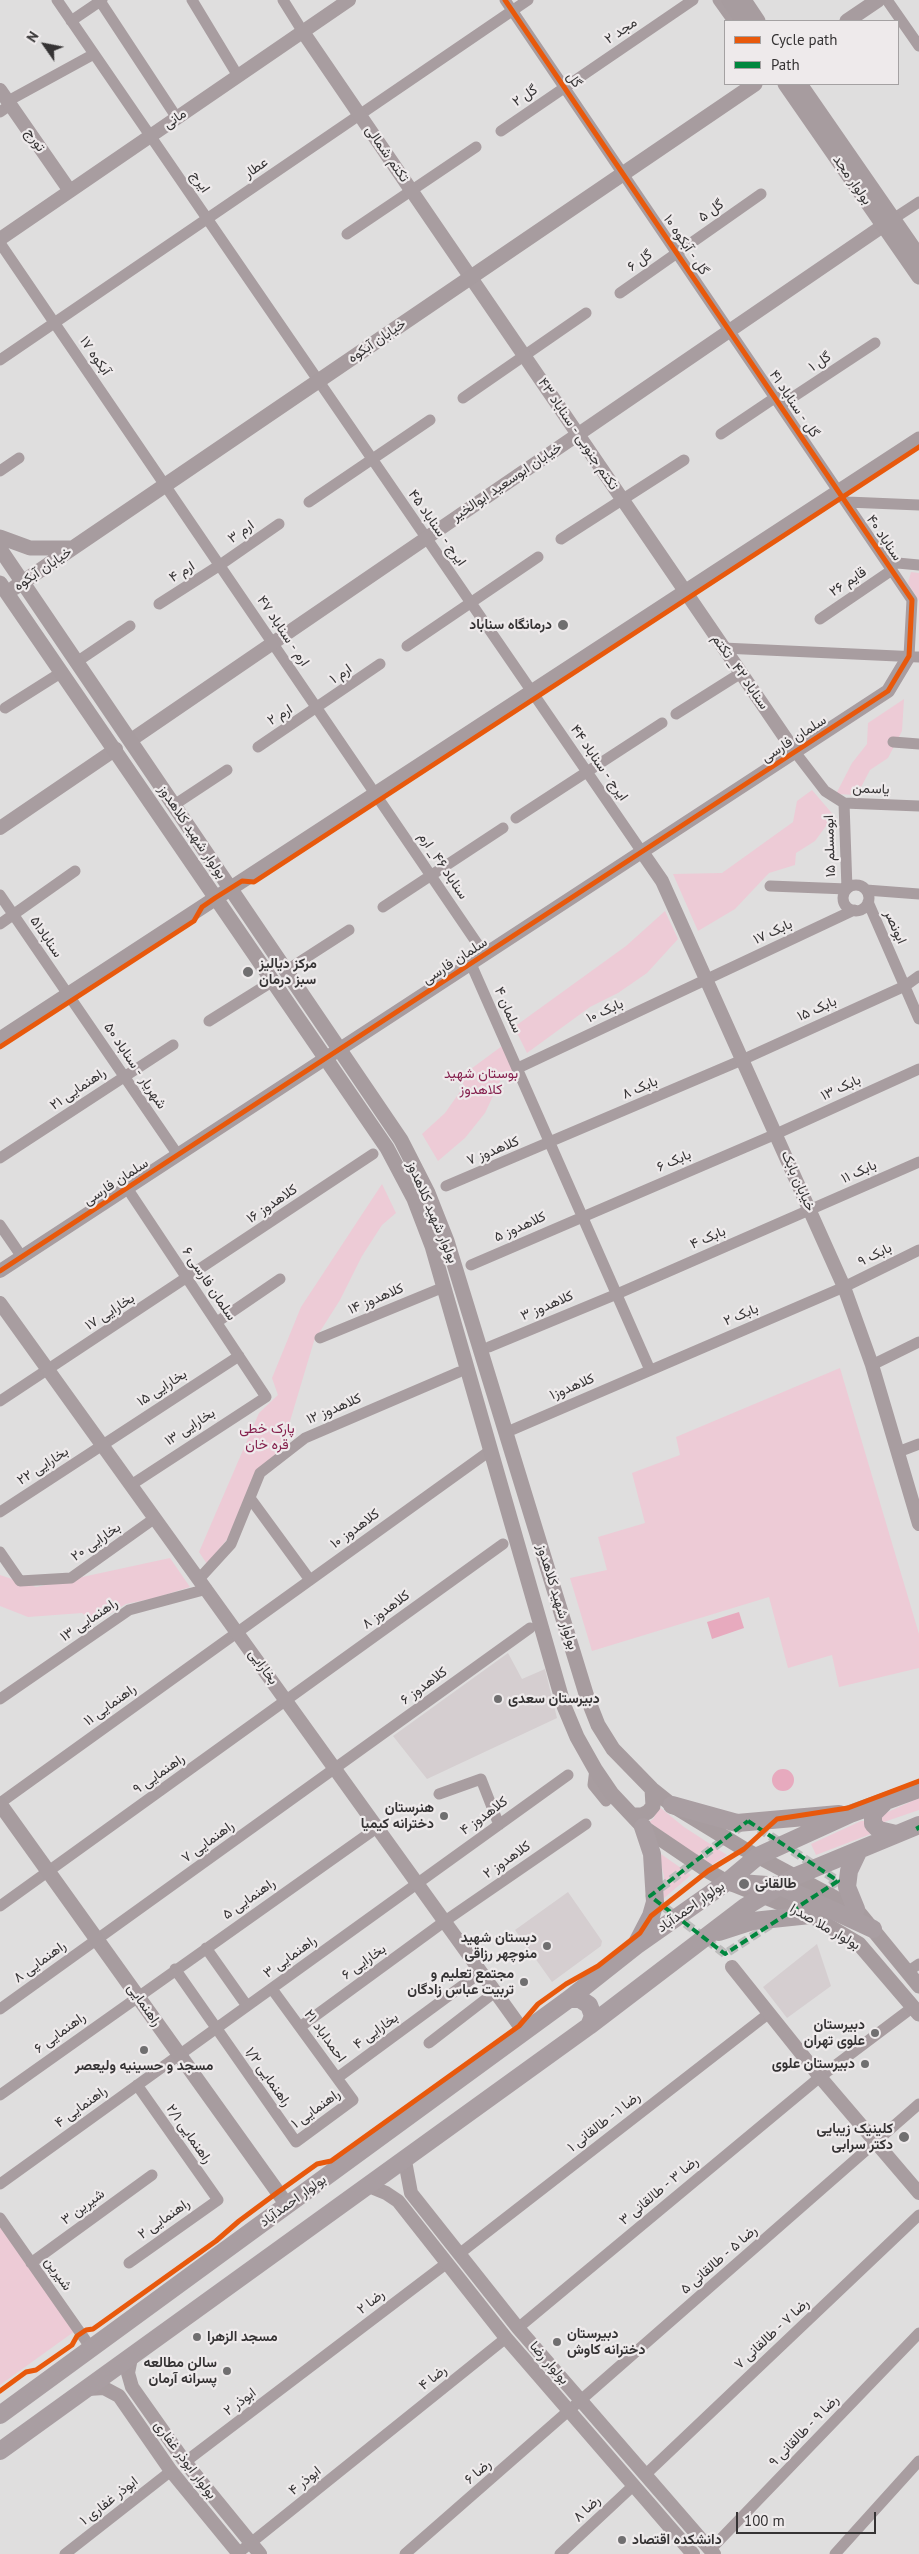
<!DOCTYPE html>
<html>
<head>
<meta charset="utf-8">
<style>
  body { margin:0 }
  #map { position:relative; width:919px; height:2554px; overflow:hidden; background:#dfdede; font-family:"PT Sans",sans-serif }
  canvas { display:block }
  .legend { position:absolute; left:724px; top:20px; width:175px; height:65px; box-sizing:border-box; background:#eeeaeb; border:1px solid #a4a1a2; margin:0; padding:6px 9px; list-style:none; font-size:15px; color:#353334 }
  .legend li { display:flex; align-items:center; gap:10px; height:25px }
  .legend b { width:25px; border:1px solid #a4a1a2 }
  .north { position:absolute; left:20px; top:20px; width:50px; height:50px; -webkit-text-stroke:4px #eeeaeb; paint-order:stroke; rotate:303deg; font-size:14px; font-weight:700; line-height:20px; text-align:center; color:#353334 }
  .north::after { content:''; display:block; margin:auto; width:18px; height:22px; background:#353334; clip-path:polygon(50% 0,100% 100%,50% 72%,0 100%) }
  .scale { position:absolute; left:736px; top:2512px; width:140px; height:22px; box-sizing:border-box; border:2px solid #353334; border-top:0; padding-left:6px; font-size:15px; line-height:18px; white-space:nowrap; color:#353334; -webkit-text-stroke:4px #eeeaeb; paint-order:stroke }
</style>
</head>
<body>
<div id="map">
<canvas width="919" height="2554"></canvas>
<ul class="legend">
<li><b style="height:6px;background:#e8590c"></b>Cycle path</li>
<li><b style="height:6px;background:#00873e"></b>Path</li>
</ul>
<div class="north">N</div>
<div class="scale">100 m</div>
</div>
<script>
const c = document.querySelector('canvas').getContext('2d');
c.lineJoin = 'round';
function fillPath(path, color) {
  c.fillStyle = color;
  c.fill(path, 'evenodd');
}
function shape(rows) {
  const path = new Path2D();
  for (const r of rows) {
    if (r.length === 3) {
      path.moveTo(r[0] + r[2], r[1]);
      path.arc(r[0], r[1], r[2], 0, 2 * Math.PI);
      continue;
    }
    path.moveTo(r[0], r[1]);
    for (let i = 2; i < r.length; i += 2) path.lineTo(r[i], r[i + 1]);
  }
  return path;
}
function trace(path, color, width, dash) {
  c.strokeStyle = color;
  c.lineWidth = width;
  c.lineCap = dash ? 'butt' : 'round';
  c.setLineDash(dash || []);
  c.stroke(path);
}
function write(font, color, halo, rows, align = 'center') {
  c.font = font + ' "PT Sans",Vazirmatn,sans-serif';
  c.lineWidth = 4.5;
  c.setLineDash([]);
  c.textBaseline = 'middle';
  c.strokeStyle = halo;
  c.fillStyle = color;
  for (const [text, x, y, turn = 0] of rows) {
    c.save();
    c.translate(x, y);
    c.rotate((+turn || 0) * Math.PI / 180);
    c.textAlign = isNaN(turn) ? turn : align;
    if (halo) c.strokeText(text, 0, 0);
    c.fillText(text, 0, 0);
    c.restore();
  }
}
fillPath(shape([
  [508,1653,522,1679,545,1669,557,1718,427,1779,393,1736],
  [568,1892,602,1941,601,1946,552,1982,515,1930],
  [817,1944,831,1986,787,2018,763,1987]
]), '#d5ced0');
fillPath(shape([
  [911,572,919,573,919,601,908,583],
  [904,699,902,731,888,758,870,770,857,795,836,794,852,763,867,744,868,723],
  [812,790,836,818,829,822,815,841,796,853,795,865,769,873,735,909,698,931,673,874,722,873,793,822,797,801],
  [665,911,678,939,647,973,618,993,590,1007,527,1053,514,1027,626,946],
  [502,1046,515,1071,501,1079,485,1113,465,1138,438,1161,422,1134,445,1113,464,1086,460,1077],
  [382,1184,396,1213,382,1225,362,1256,340,1300,314,1341,282,1448,255,1473,229,1537,207,1564,199,1552,259,1413,278,1395,272,1378,301,1307],
  [840,1368,919,1634,919,1668,839,1687,832,1655,788,1668,769,1597,592,1651,570,1578,607,1570,598,1537,645,1523,632,1473,680,1455,676,1437],
  [170,1558,190,1587,155,1598,126,1604,94,1623,82,1613,28,1617,0,1606,0,1575,36,1587],
  [919,1798,919,1810,881,1823,881,1815],
  [657,1805,684,1827,727,1855,711,1865,649,1822,654,1818],
  [861,1821,865,1821,876,1832,816,1855,811,1844],
  [658,1852,691,1875,663,1899,664,1876],
  [0,2225,75,2331,0,2385]
]), '#edcbd6');
fillPath(shape([
  [739,1612,744,1628,712,1639,707,1622],
  [783,1780,11]
]), '#e7aabe');
trace(shape([
  [748,1821,838,1881,725,1954,650,1896,748,1821]
]), '#bdbcbc', 9, [9, 4.5]);
trace(shape([
  [57,0,642,852],
  [192,0,238,76],
  [283,0,303,32],
  [505,0,912,600,909,656],
  [718,0,733,21],
  [887,0,919,46],
  [100,1,177,118],
  [71,21,102,0],
  [8,101,94,54],
  [0,112,10,105],
  [501,131,693,0],
  [893,219,919,202],
  [347,234,476,147],
  [0,243,485,955],
  [620,293,761,194],
  [0,360,528,0],
  [463,398,586,313],
  [781,405,875,343],
  [721,434,776,397],
  [0,471,19,458],
  [309,502,430,420],
  [847,502,919,505],
  [561,539,684,460],
  [887,562,919,565],
  [159,604,220,565,279,524],
  [820,619,892,570],
  [407,646,538,557],
  [723,648,919,657],
  [78,661,130,626],
  [5,708,62,672],
  [676,714,741,673],
  [893,742,919,744],
  [258,747,380,664],
  [795,752,825,791,844,803,919,806],
  [174,805,227,770],
  [516,818,662,723],
  [856,898,13],
  [770,886,847,889,844,803],
  [866,890,919,894],
  [0,895,178,1155],
  [868,902,919,1019],
  [383,907,503,828],
  [0,924,75,871],
  [471,964,650,1370],
  [287,970,349,930],
  [209,1021,273,981],
  [518,1068,854,910],
  [0,1158,173,1045],
  [446,1186,742,1060,905,986,919,976],
  [127,1188,266,1397,131,1485],
  [0,1225,22,1257],
  [471,1265,776,1134,919,1069],
  [217,1322,280,1279],
  [320,1338,444,1287],
  [489,1347,617,1294,919,1162],
  [872,1365,919,1342],
  [0,1401,373,1154],
  [507,1432,844,1287,919,1250],
  [898,1452,919,1444],
  [250,1498,310,1580],
  [0,1512,239,1356],
  [0,1552,20,1581,71,1578,155,1518],
  [199,1579,231,1544,260,1473,305,1438,459,1372],
  [0,1699,129,1610,207,1589],
  [595,1769,593,1785,606,1801,612,1794],
  [439,1794,481,1779,499,1825],
  [0,1803,491,1450],
  [0,1906,503,1544],
  [206,1948,247,2006],
  [175,1969,296,2142,353,2100,272,1989],
  [907,1972,919,1964],
  [0,2009,530,1628],
  [300,2027,445,1921,586,1824],
  [429,2043,495,1992],
  [337,2078,481,1972],
  [0,2095,378,1827],
  [0,2184,568,1775],
  [0,2218,91,2348],
  [459,2254,768,2014],
  [31,2263,152,2175],
  [129,2263,218,2200,137,2085],
  [518,2328,820,2077,913,2007],
  [185,2462,447,2263],
  [645,2475,919,2215],
  [710,2550,919,2333],
  [65,2554,171,2471],
  [237,2554,506,2338],
  [405,2554,919,2104],
  [560,2554,634,2485],
  [835,2554,919,2461]
]), '#a89da0', 11);
trace(shape([
  [303,32,795,752],
  [0,90,70,191],
  [0,239,349,0],
  [131,740,893,219],
  [0,828,116,749],
  [642,852,662,881,844,1287,872,1365,919,1524],
  [0,1271,888,691,909,656],
  [0,1303,524,2032],
  [732,1967,820,2077,919,2193],
  [405,2161,411,2193,518,2328,714,2554],
  [369,2186,386,2193,398,2201,506,2338,693,2554],
  [131,2358,128,2373,132,2387,185,2462,260,2554],
  [88,2389,104,2388,119,2396,171,2471,239,2554]
]), '#a89da0', 14);
trace(shape([
  [729,0,743,21],
  [744,0,758,21],
  [847,21,878,0],
  [785,84,919,277],
  [800,84,919,256],
  [0,537,30,548,72,548],
  [0,549,401,1140,428,1193,447,1241,587,1697,598,1725,613,1749,652,1789,672,1805,744,1849,856,1909,919,1986],
  [0,583,387,1148,414,1199,432,1246,564,1706,577,1737,595,1769,612,1794,643,1827,708,1871,727,1882,810,1915,859,1944,919,2014],
  [14,588,755,84],
  [0,1039,919,439],
  [0,1804,287,2205],
  [633,1815,642,1815,648,1812,653,1806,652,1789]
]), '#a79c9f', 15);
trace(shape([
  [884,1803,873,1814,873,1824,879,1830,896,1834],
  [672,1805,737,1823,839,1814],
  [727,1882,780,1886,873,1929],
  [856,1909,847,1887,849,1871,859,1850],
  [719,1932,753,1921,810,1915],
  [637,1943,651,1916,655,1902,652,1854,643,1827],
  [569,1999,580,1999,589,2005,593,2016,589,2026],
  [0,2415,569,1999,636,1946,727,1882,758,1856,850,1814,919,1789],
  [0,2451,589,2026,745,1907,796,1876,919,1825]
]), '#a99ea2', 18);
trace(shape([
  [748,1821,838,1881,725,1954,650,1896,748,1821],
  [917,1826,919,1830]
]), '#00873e', 4, [8, 4]);
trace(shape([
  [0,1047,194,921,202,907,215,898,242,881,254,882,919,447],
  [0,1271,888,691,909,656,912,600,505,0],
  [0,2391,26,2372,36,2370,72,2345,77,2336,86,2330,93,2329,216,2241,239,2221,278,2192,317,2164,331,2161,519,2026,538,2004,566,1984,598,1966,640,1933,651,1916,708,1871,744,1849,777,1819,848,1808,919,1781]
]), '#e8590c', 5);
for (const [x, y, r, color] of [
  [563,625,6,"#706f70"],
  [248,972,6,"#706f70"],
  [498,1699,5,"#706f70"],
  [444,1816,5,"#706f70"],
  [744,1884,6,"#706f70"],
  [547,1946,5,"#706f70"],
  [524,1982,5,"#706f70"],
  [875,2033,5,"#706f70"],
  [144,2050,5,"#706f70"],
  [865,2064,5,"#706f70"],
  [904,2137,6,"#706f70"],
  [197,2337,5,"#706f70"],
  [557,2342,5,"#706f70"],
  [227,2371,5,"#706f70"],
  [622,2540,5,"#706f70"]
]) {
  const dot = new Path2D();
  dot.arc(x, y, r, 0, 2 * Math.PI);
  c.fillStyle = color;
  c.fill(dot);
  trace(dot, '#eeeaeb', 2);
}
write('14px', '#353334', '#eeeaeb', [
  ["مجد ۲",621,31,-34],
  ["گل",574,80,55],
  ["گل ۲",525,96,-34],
  ["مانی",175,119,-34],
  ["تورج",35,140,55],
  ["تکتم شمالی",387,154,55],
  ["عطار",256,168,-34],
  ["بولوار مجد",852,180,55],
  ["ایرج",200,182,56],
  ["گل ۵",711,211,-36],
  ["گل - آبکوه ۱۰",686,245,56],
  ["گل ۶",640,261,-35],
  ["خیابان آبکوه",377,341,-34],
  ["آبکوه ۱۷",95,356,56],
  ["گل ۱",820,362,-34],
  ["گل - سناباد ۴۱",794,404,56],
  ["تکتم جنوبی - سناباد ۴۳",578,434,56],
  ["خیابان ابوسعید ابوالخیر",507,482,-34],
  ["ایرج - سناباد ۴۵",437,528,55],
  ["ارم ۳",241,532,-36],
  ["سناباد ۴۰",884,538,56],
  ["خیابان آبکوه",43,569,-34],
  ["ارم ۴",182,572,-32],
  ["قایم ۲۶",848,582,-34],
  ["ارم - سناباد ۴۷",283,631,56],
  ["سناباد ۴۲_ تکتم",740,672,55],
  ["ارم ۱",341,674,-35],
  ["ارم ۲",280,715,-32],
  ["سلمان فارسی",794,739,-33],
  ["ایرج - سناباد ۴۴",599,763,55],
  ["یاسمن",871,789,2],
  ["بولوار شهید کلاهدوز",192,832,56],
  ["ابومسلم ۱۵",830,846,-92],
  ["سناباد ۴۶_ ارم",443,866,56],
  ["ابونصر",895,927,66],
  ["بابک ۱۷",773,932,-25],
  ["سناباد۵۱",46,937,56],
  ["سلمان فارسی",455,961,-33],
  ["بابک ۱۵",817,1009,-24],
  ["سلمان ۴",508,1010,66],
  ["بابک ۱۰",605,1011,-25],
  ["شهریار - سناباد ۵۰",135,1066,56],
  ["بابک ۸",640,1088,-23],
  ["بابک ۱۳",841,1088,-25],
  ["راهنمایی ۲۱",78,1089,-34],
  ["کلاهدوز ۷",493,1151,-22],
  ["بابک ۶",674,1161,-23],
  ["بابک ۱۱",859,1172,-24],
  ["خیابان بابک",798,1181,66],
  ["سلمان فارسی",116,1182,-33],
  ["کلاهدوز ۱۶",272,1204,-34],
  ["بولوار شهید کلاهدوز",432,1212,67],
  ["کلاهدوز ۵",520,1227,-24],
  ["بابک ۴",708,1238,-23],
  ["بابک ۹",875,1255,-26],
  ["سلمان فارسی ۶",209,1284,56],
  ["کلاهدوز ۱۴",376,1299,-23],
  ["کلاهدوز ۳",547,1306,-23],
  ["بخارایی ۱۷",110,1312,-33],
  ["بابک ۲",741,1315,-23],
  ["کلاهدوز۱",572,1387,-23],
  ["بخارایی ۱۵",162,1388,-33],
  ["کلاهدوز ۱۲",334,1409,-23],
  ["بخارایی ۱۳",190,1427,-33],
  ["بخارایی ۲۲",43,1466,-33],
  ["کلاهدوز ۱۰",355,1529,-36],
  ["بخارایی ۲۰",96,1542,-35],
  ["بولوار شهید کلاهدوز",557,1597,73],
  ["کلاهدوز ۸",386,1610,-36],
  ["راهنمایی ۱۳",89,1620,-34],
  ["بخارایی",263,1667,54],
  ["کلاهدوز ۶",424,1686,-36],
  ["راهنمایی ۱۱",110,1705,-36],
  ["راهنمایی ۹",159,1774,-35],
  ["کلاهدوز ۴",484,1816,-36],
  ["راهنمایی ۷",208,1842,-36],
  ["کلاهدوز ۲",507,1860,-35],
  ["راهنمایی ۵",249,1899,-35],
  ["بولوار احمدآباد",691,1907,-35],
  ["بولوار ملا صدرا",825,1927,30],
  ["راهنمایی ۳",290,1957,-36],
  ["راهنمایی ۸",40,1962,-36],
  ["بخارایی ۶",364,1962,-36],
  ["راهنمایی",144,2005,55],
  ["بخارایی ۴",376,2031,-36],
  ["راهنمایی ۶",60,2033,-36],
  ["احمداباد ۲۱",325,2036,54],
  ["راهنمایی ۱/۲",268,2077,55],
  ["راهنمایی ۴",81,2107,-36],
  ["راهنمایی ۱",316,2109,-36],
  ["رضا ۱ - طالقانی ۱",604,2122,-38],
  ["راهنمایی ۲/۱",189,2134,55],
  ["رضا ۳ - طالقانی ۳",659,2191,-40],
  ["بولوار احمدآباد",293,2201,-36],
  ["شیرین ۳",83,2207,-36],
  ["راهنمایی ۲",164,2219,-35],
  ["رضا ۵ - طالقانی ۵",719,2260,-41],
  ["شیرین",58,2274,55],
  ["رضا ۲",371,2302,-38],
  ["رضا ۷ - طالقانی ۷",772,2334,-43],
  ["بولوار رضا",549,2363,49],
  ["رضا ۴",433,2378,-39],
  ["ابوذر ۲",240,2402,-37],
  ["رضا ۹ - طالقانی ۹",804,2431,-46],
  ["بولوار ابوذر غفاری",185,2460,53],
  ["رضا ۶",478,2472,-41],
  ["ابوذر ۴",305,2481,-39],
  ["ابوذر غفاری ۱",109,2501,-38],
  ["رضا ۸",587,2509,-43]
]);
write('bold 14px', '#353334', '#eeeaeb', [
  ["درمانگاه سناباد",552,625],
  ["مرکز دیالیز",259,964,"left"],
  ["سبز درمان",259,980,"left"],
  ["دبیرستان سعدی",508,1699,"left"],
  ["هنرستان",434,1808],
  ["دخترانه کیمیا",434,1824],
  ["طالقانی",755,1884,"left"],
  ["دبستان شهید",537,1938],
  ["منوچهر رزاقی",537,1954],
  ["مجتمع تعلیم و",514,1974],
  ["تربیت عباس زادگان",514,1990],
  ["دبیرستان",865,2025],
  ["علوی تهران",865,2041],
  ["دبیرستان علوی",855,2064],
  ["مسجد و حسینیه ولیعصر",144,2066,"center"],
  ["کلینیک زیبایی",893,2129],
  ["دکتر سرابی",893,2145],
  ["دبیرستان",567,2334,"left"],
  ["دخترانه کاوش",567,2350,"left"],
  ["مسجد الزهرا",207,2337,"left"],
  ["سالن مطالعه",217,2363],
  ["پسرانه آرمان",217,2379],
  ["دانشکده اقتصاد",632,2540,"left"]
], 'right');
write('14px', '#85204d', '#eeeaeb', [
  ["بوستان شهید",481,1074],
  ["کلاهدوز",481,1090],
  ["پارک خطی",267,1429],
  ["قره خان",267,1445]
]);
</script>
</body>
</html>
